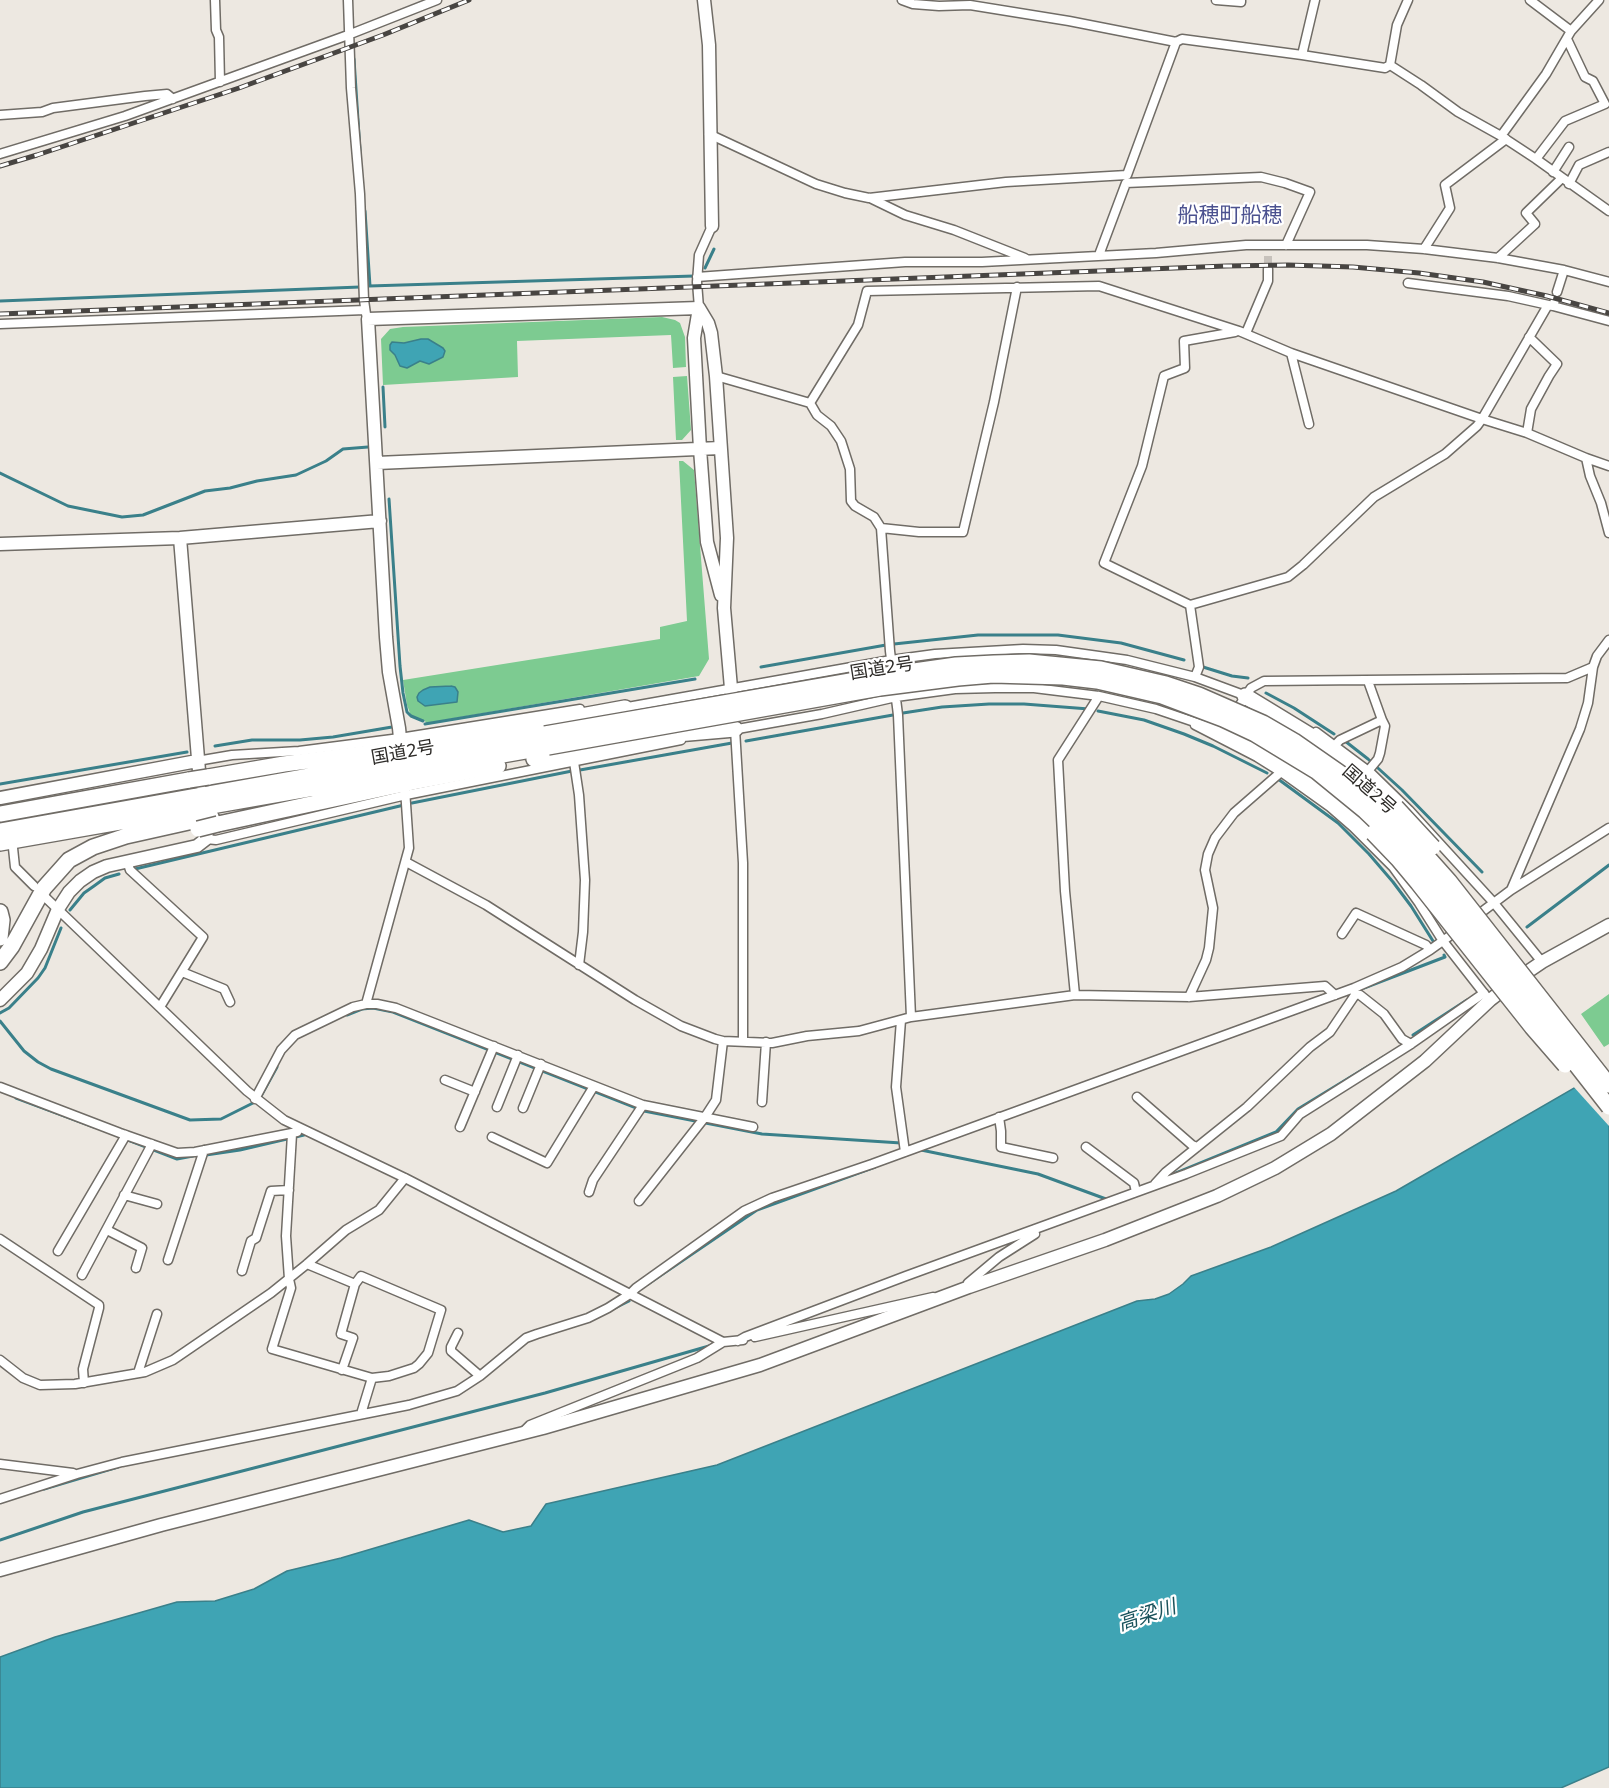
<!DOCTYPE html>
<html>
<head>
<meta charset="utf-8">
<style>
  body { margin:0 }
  canvas { display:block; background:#ede8e1 }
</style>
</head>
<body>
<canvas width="1609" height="1788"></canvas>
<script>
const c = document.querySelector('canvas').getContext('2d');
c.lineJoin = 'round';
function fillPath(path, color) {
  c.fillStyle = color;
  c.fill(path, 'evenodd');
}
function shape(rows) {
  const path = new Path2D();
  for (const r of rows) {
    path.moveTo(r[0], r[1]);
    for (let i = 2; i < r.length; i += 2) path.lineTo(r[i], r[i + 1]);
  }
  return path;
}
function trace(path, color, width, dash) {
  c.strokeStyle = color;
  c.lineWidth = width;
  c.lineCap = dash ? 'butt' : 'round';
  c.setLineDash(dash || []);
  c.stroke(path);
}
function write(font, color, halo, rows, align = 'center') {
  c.font = font + ' "Noto Sans","Noto Sans JP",sans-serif';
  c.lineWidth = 4.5;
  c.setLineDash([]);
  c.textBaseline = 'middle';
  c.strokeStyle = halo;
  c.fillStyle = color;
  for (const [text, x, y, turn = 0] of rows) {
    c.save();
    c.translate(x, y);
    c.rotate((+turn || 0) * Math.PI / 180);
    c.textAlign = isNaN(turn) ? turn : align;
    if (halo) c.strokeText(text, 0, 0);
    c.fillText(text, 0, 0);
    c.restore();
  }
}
fillPath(shape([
  [662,317,675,320,680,323,685,337,686,367,673,368,671,335,517,341,518,377,383,385,381,339,390,329,403,327],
  [687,376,691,430,682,440,676,440,673,377],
  [679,461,683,461,694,470,709,659,699,676,426,723,425,721,411,716,407,705,403,680,660,639,660,627,687,621],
  [1609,994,1609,1044,1604,1047,1581,1014]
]), '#7dcb91');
const water = shape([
  [421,339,428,339,443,348,445,351,443,357,429,364,420,361,407,368,400,366,395,355,390,350,390,345,392,342,404,343,421,339],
  [451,686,455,687,458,692,457,702,425,706,418,701,417,697,419,693,423,690,430,687,451,686],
  [1609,1068,1609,1767,1561,1788,0,1788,0,1657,55,1637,177,1602,215,1601,254,1589,287,1571,341,1558,469,1520,503,1532,531,1526,546,1504,717,1465,1137,1301,1155,1299,1169,1294,1183,1284,1191,1276,1271,1247,1396,1191,1609,1068]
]);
fillPath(water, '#3fa4b4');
trace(water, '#3a808a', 1.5);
fillPath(shape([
  [1607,1065,1609,1067,1609,1126,1572,1085]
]), '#ede8e1');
trace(shape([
  [354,59,360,151],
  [365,211,370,286],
  [705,268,714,249],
  [369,286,694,276],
  [0,301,360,287],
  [383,387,385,427],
  [0,473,68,506,122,517,143,515,205,491,230,488,257,481,296,475,326,461,343,449,368,447],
  [389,499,400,666,403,693,407,712,411,716,423,721],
  [894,644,978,635,1058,635,1121,643,1184,660],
  [761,667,886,645],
  [1203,667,1232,676,1248,678],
  [1266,693,1294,708,1334,734],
  [1098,711,1144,720,1184,734,1213,746,1267,773],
  [903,713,942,707,989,704,1024,704,1089,709],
  [425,724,695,679],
  [746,741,893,715],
  [1345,741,1368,759,1402,790,1482,872],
  [215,746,252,740,300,740,333,737,392,727],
  [580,770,732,743],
  [1278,779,1338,823,1369,854,1393,882,1411,906,1433,941],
  [0,784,187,752],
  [412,803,572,771],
  [135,869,404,805],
  [70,910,84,893,94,886,105,878,119,874],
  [1527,927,1609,865],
  [1364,988,1445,957,1444,955],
  [0,1013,9,1008,38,978,45,968,61,928],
  [347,1015,362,1009,373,1008,393,1012,644,1111,762,1134,901,1143],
  [0,1021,24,1051,38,1062,51,1069,190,1120,221,1119,253,1103,261,1096,277,1067],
  [1413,1035,1467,1000],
  [16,1098,94,1127],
  [128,1140,177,1159,193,1156],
  [921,1150,1038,1174,1106,1199],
  [206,1155,240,1150,304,1135],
  [1176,1173,1276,1132,1298,1109,1385,1056],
  [648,1284,757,1210,875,1167],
  [593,1319,629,1301],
  [44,1489,118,1467],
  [0,1540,83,1512,545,1393,709,1346]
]), '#3a808a', 3);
trace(shape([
  [1268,256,1268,269]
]), '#c7c2bc', 8, [8, 4]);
const street = shape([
  [215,0,216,30,219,37,220,82],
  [348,0,351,88,360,194,364,300,366,314],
  [902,0,913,4,939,6,970,5,1069,21,1176,42,1182,39,1302,55,1385,68,1390,65,1421,85,1458,112,1501,136,1536,159,1609,211],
  [1216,0,1241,2,1241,0],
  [1530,0,1571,31],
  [1302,55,1315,0],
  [1390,65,1397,25,1408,0],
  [0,115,42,112,53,108,145,96,167,94,173,99],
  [709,134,816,184,845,193,869,198,1006,182,1127,175,1176,42],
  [1501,136,1546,74,1571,31,1599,0],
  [0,154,125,116,348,35,437,0],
  [1536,159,1565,121,1605,104,1593,81,1585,77,1567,39],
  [1553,172,1569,147],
  [1569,184,1579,165,1609,152],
  [870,198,905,215,954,230,1025,258],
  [1424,249,1450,208,1445,185,1506,139],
  [1099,255,1126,183,1261,177,1285,183,1310,192,1286,245],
  [1498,258,1535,224,1526,213,1562,178],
  [697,277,905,262,982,262,1156,253,1246,245,1367,245,1424,249,1498,258,1564,270,1609,282],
  [1408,283,1508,296,1553,306,1555,300],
  [1557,292,1564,270],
  [1553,306,1609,321],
  [699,308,697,282,699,255,712,226],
  [0,324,365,310],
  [1246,333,1268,281,1268,269],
  [1291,353,1309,424],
  [716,376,810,403],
  [1527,433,1531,409,1549,376,1557,364,1529,337],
  [1586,458,1590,476,1601,503,1609,533],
  [881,528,919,532,963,532,994,402,1017,287],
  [1190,605,1104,563,1142,466,1164,376,1185,368,1184,341,1235,332],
  [1195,677,1199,667,1190,605,1288,577,1303,565,1374,497,1445,454,1477,426,1482,419,1548,305],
  [622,708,891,660,935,654,1023,649,1056,650,1127,660,1195,677,1249,697],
  [1234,714,1251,688,1264,681,1567,678,1593,667],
  [1195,725,1257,757,1281,772,1330,807,1353,827,1393,867,1419,903,1443,941,1486,996],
  [735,729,743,863,743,1041],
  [732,730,822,714,896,697,955,689,995,688,1034,688,1099,696,1156,709,1224,732,1226,728],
  [1316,732,1371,773,1409,810,1494,903,1542,962],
  [1335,745,1340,740,1382,720,1368,681],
  [197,761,232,755,299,751,400,738,580,709],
  [574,762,579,795,585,880,583,932,579,965],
  [1368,771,1378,759,1380,753,1385,726,1382,720],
  [206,839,216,840,406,795,681,740],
  [13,848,15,867,34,886],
  [127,861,130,870,203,937,160,1007],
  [406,862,486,905,635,1000,681,1026,715,1039,723,1041,772,1043,807,1036,859,1031,911,1017,1075,995,1189,997,1325,986,1335,995],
  [1511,890,1580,729,1588,703,1593,667,1597,656,1609,640],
  [46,898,247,1091,284,1120,405,1178,723,1342],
  [1475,917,1511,890,1609,828],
  [1342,934,1356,913,1426,945,1430,950],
  [182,972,224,989,230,1002],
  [1355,994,1360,995,1384,1014,1402,1039,1411,1044],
  [1075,995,1065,891,1058,760,1099,696],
  [1189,997,1206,960,1209,948,1213,908,1205,870,1208,854,1215,838,1234,813,1281,772],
  [366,1004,409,848,405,789],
  [911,1017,898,715,890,651,881,528,874,517,855,506,851,501,850,469,841,441,831,426,817,415,810,403,858,325,867,291,1099,286,1239,331,1291,353,1482,419,1527,433,1586,458,1609,466],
  [901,1020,896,1087,905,1152],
  [445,1080,475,1092],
  [0,1087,120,1133,177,1153,195,1152,297,1132],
  [1137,1097,1192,1145,1197,1147],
  [255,1099,281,1050,295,1035,353,1007,366,1004,377,1004,396,1008,643,1105,753,1127],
  [762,1102,766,1042],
  [497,1107,518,1055],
  [523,1108,541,1064],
  [999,1117,1001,1131,1001,1147,1053,1158],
  [460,1127,494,1046],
  [292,1134,286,1236,289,1279,291,1288,272,1349,372,1378,389,1376,414,1368,419,1364,428,1353,441,1310,361,1276,355,1284,307,1264],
  [492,1137,547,1163,594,1086],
  [1086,1147,1134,1183,1136,1192],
  [1155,1184,1166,1172,1247,1107,1310,1047,1330,1032,1355,995,1354,988],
  [589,1192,593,1180,643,1105],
  [124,1195,157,1204],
  [639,1201,705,1117,716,1100,723,1041],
  [107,1230,142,1248,136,1268],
  [0,1239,99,1305,99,1308,83,1369,84,1383],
  [58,1251,126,1135],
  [168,1260,204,1150],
  [242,1271,251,1241,256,1238,271,1191,289,1190],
  [82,1275,152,1144],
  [969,1286,968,1283,999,1257,1035,1234],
  [458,1333,451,1347,451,1351,480,1376],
  [755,1337,933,1297],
  [738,1341,745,1337,906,1276,1186,1174,1281,1136,1300,1114,1411,1044,1484,993],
  [0,1360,23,1378,40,1385,75,1384,145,1372,173,1360,271,1293,307,1264,346,1230,379,1210,405,1178],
  [342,1370,353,1338,341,1334,355,1284],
  [138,1373,157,1314],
  [361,1414,372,1378],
  [522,1433,530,1425,697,1358,723,1342,743,1340],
  [0,1464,73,1473],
  [0,1499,77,1474,122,1462,409,1405,457,1391,480,1376,526,1338,537,1334,588,1318,608,1308,630,1294,636,1288,744,1211,772,1198,872,1164,1354,988,1402,967,1430,950,1458,930]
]);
const secondary = shape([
  [704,0,709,45,712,226],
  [699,308,708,323,711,333,716,376,727,538,724,608,733,711],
  [699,308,694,338,700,449,707,542,721,595],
  [377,463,720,448],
  [180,538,200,783],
  [0,544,180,538,380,521],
  [400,738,399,728,389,672,386,637,368,319,699,308],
  [0,798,197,761],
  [0,1000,27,973,41,949,58,909,69,892,80,881,93,872,107,866,197,846,206,839,207,831,206,824],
  [0,1570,161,1525,543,1428,760,1365,969,1287,1105,1240,1217,1196,1275,1168,1331,1134,1425,1061,1490,1000,1517,979,1542,962,1609,925]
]);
const highway = shape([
  [1245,696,1309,735,1331,752,1374,787,1396,807],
  [1224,732,1249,744,1296,771,1339,803,1373,833],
  [534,759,654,736,735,729],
  [208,777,284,764,407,748,625,708],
  [0,814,189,780],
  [218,824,413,782,498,766],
  [0,831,545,734],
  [0,843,548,747],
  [0,912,2,920,0,938],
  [0,962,12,946,44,888,69,860,93,847,126,836,211,817]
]);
trace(street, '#706c66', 11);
trace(secondary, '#706c66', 15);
trace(highway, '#706c66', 18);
trace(street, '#fff', 8);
trace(secondary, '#fff', 12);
trace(highway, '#fff', 15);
const rail = shape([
  [0,166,37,155,239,88,383,35,469,0],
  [0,314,1226,266,1288,265,1353,267,1419,273,1483,282,1547,296,1609,313]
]);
trace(rail, '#484542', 5);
trace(rail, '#fff', 3, [9]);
const highwayBridge = shape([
  [545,734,879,676,956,665,994,663,1029,662,1101,669,1166,684,1199,695,1263,723,1294,741,1350,780,1374,801,1400,826,1449,881,1609,1085],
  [548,747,880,688,958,678,993,675,1063,677,1097,681,1162,696,1223,719,1255,734,1316,771,1365,811,1389,834,1439,889,1609,1107],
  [189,780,208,777],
  [1396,807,1433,847],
  [198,829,218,824],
  [1373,833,1398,859,1418,883,1532,1027,1565,1065]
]);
trace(highwayBridge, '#706c66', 18, []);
trace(highwayBridge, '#fff', 15);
write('18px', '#2e2c29', '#fff', [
  ["国道2号",882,669,-9],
  ["国道2号",403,753,-10],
  ["国道2号",1369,790,41]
]);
write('italic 20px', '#19525b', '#fff', [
  ["高梁川",1147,1616,-18]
]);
write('21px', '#4b518f', '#fff', [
  ["船穂町船穂",1230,216]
]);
</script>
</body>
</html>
